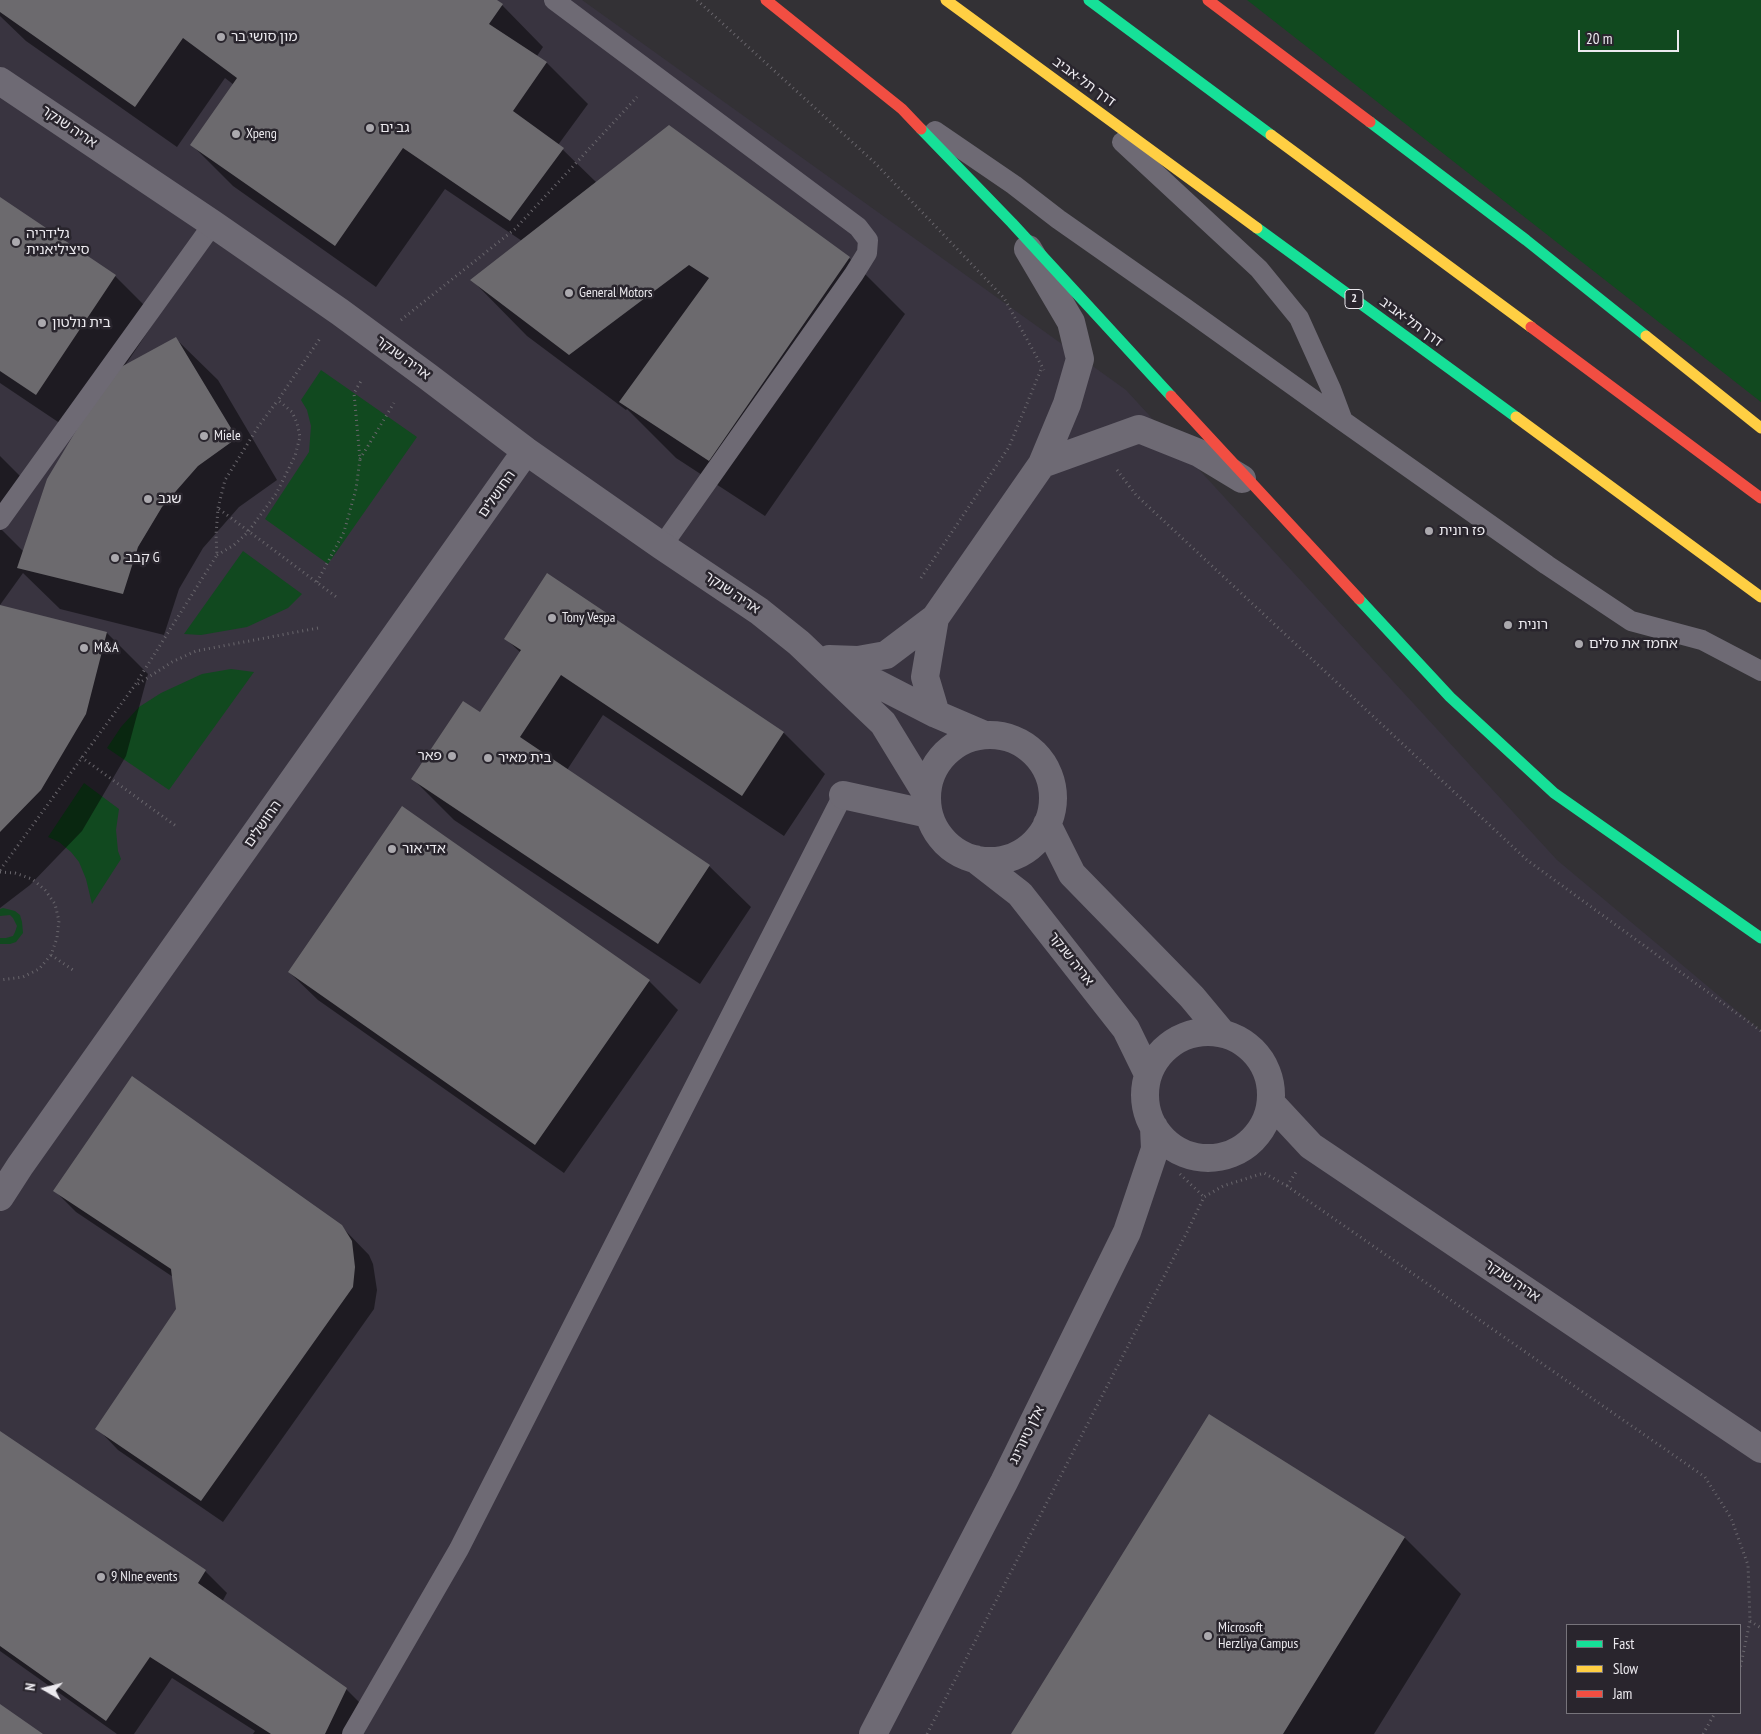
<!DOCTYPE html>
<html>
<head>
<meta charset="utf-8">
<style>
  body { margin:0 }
  #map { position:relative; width:1761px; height:1734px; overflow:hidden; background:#333135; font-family:"PT Sans Narrow",sans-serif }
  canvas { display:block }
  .legend { position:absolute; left:1566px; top:1624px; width:175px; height:90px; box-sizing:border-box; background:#29252d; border:1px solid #77747b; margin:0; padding:6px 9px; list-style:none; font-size:15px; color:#eceaef }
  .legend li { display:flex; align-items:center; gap:10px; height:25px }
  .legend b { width:25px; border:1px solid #77747b }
  .north { position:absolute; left:20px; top:1664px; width:50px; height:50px; -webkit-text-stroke:4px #29252d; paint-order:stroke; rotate:278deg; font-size:14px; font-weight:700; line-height:20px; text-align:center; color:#eceaef }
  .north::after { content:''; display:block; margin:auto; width:18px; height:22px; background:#eceaef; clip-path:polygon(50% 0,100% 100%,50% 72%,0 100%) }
  .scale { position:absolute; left:1578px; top:30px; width:101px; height:22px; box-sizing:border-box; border:2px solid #eceaef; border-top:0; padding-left:6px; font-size:15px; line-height:18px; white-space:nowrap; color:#eceaef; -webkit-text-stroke:4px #29252d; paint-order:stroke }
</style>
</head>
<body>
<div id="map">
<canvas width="1761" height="1734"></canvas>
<ul class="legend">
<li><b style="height:6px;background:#16e098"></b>Fast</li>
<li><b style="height:6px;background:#ffcf43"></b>Slow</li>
<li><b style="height:6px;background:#f24e42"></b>Jam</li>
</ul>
<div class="north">N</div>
<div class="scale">20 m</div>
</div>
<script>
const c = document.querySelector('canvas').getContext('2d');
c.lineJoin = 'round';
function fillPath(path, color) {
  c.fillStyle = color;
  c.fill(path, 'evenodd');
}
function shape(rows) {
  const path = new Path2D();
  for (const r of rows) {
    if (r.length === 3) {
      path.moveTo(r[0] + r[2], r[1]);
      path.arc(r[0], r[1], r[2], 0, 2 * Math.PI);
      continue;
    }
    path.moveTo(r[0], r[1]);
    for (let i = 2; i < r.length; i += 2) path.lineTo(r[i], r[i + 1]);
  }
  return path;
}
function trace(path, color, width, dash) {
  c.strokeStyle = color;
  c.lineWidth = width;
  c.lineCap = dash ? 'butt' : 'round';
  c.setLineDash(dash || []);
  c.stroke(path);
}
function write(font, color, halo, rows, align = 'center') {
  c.font = font + ' "PT Sans Narrow","Noto Sans Hebrew",sans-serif';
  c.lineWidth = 5;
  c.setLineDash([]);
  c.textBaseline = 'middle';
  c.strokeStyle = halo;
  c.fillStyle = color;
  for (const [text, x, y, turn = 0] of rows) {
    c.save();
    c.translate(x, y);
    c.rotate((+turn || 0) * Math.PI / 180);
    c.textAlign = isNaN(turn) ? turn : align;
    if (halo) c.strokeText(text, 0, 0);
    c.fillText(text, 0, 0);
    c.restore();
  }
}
fillPath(shape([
  [0,0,582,0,1126,390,1557,860,1761,1031,1761,1734,0,1734],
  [1567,1625,1740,1625,1740,1713,1567,1713]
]), '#393440');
fillPath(shape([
  [1247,0,1761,0,1761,402],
  [321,370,417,437,328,564,265,519,309,452,311,426,307,410,301,400],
  [243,551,302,594,288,608,247,627,201,635,184,634],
  [231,669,254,672,169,790,107,748,121,727,139,707,161,693,202,674],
  [84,783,119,809,116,830,118,851,121,859,92,904,86,879,79,862,71,852,59,842,48,837],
  [3,908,15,911,20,915,22,922,23,933,16,942,10,944,0,944,0,938,6,938,13,936,15,932,17,926,13,918,10,915,0,916,0,909]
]), '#11491f');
fillPath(shape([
  [0,0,495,0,502,5,543,47,537,56,547,63,588,104,558,145,597,183,669,127,849,258,905,314,765,516,676,458,627,409,626,410,527,336,472,280,522,241,445,189,376,287,233,186,192,145,234,85,225,78,177,147,26,41,0,16],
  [0,199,115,276,157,318,124,367,176,339,218,380,277,480,239,507,203,548,179,589,164,635,60,609,23,573,0,605,0,528,24,552,76,434,0,383],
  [0,456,30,486,0,526],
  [548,575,784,733,825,774,784,836,603,715,567,770,709,866,751,907,700,984,454,820,413,779,481,714,521,653,506,639],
  [0,606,107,633,148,674,126,756,82,831,30,885,0,908],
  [289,972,649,981,678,1010,564,1173,318,1000],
  [55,1191,341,1226,369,1255,373,1264,377,1290,374,1309,223,1522,118,1450,97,1428,178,1309,173,1277,76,1212],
  [1210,1416,1405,1538,1461,1594,1374,1734,1012,1734],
  [0,1433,205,1571,227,1593,222,1602,346,1689,368,1711,357,1734,253,1734,255,1731,172,1678,134,1734,117,1734,0,1651]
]), '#0007');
fillPath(shape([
  [0,0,497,0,503,4,489,24,547,62,513,111,564,148,510,221,403,148,335,246,190,145,237,78,183,38,135,107,0,12],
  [669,125,850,257,709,461,619,402,709,278,689,265,569,355,470,280],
  [0,197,116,275,36,395,0,371],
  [176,337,237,438,198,466,162,507,138,547,123,594,17,568,47,479,83,419,119,368],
  [547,573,784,732,742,796,561,675,520,737,710,865,658,944,411,779,463,701,480,712,521,650,504,639],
  [0,605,107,632,86,714,41,790,0,832],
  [402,806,650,980,535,1145,288,972],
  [132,1076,342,1225,352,1241,355,1267,353,1287,201,1501,95,1429,176,1309,171,1269,53,1191],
  [1209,1414,1405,1537,1283,1734,1011,1734],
  [0,1431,206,1570,198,1583,347,1688,325,1734,271,1734,150,1657,106,1721,0,1646],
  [0,1704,43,1734,0,1734]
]), '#6c6a6e');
trace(shape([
  [697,0,875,163,1004,298,1044,370],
  [401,320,515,229,637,97],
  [360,459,394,403],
  [1117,470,1136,495,1527,860,1761,1031],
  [219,509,339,599],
  [217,555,234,545,248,532,276,494,295,456,300,437,297,423,292,412,278,400,321,337],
  [921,578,1009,447,1042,367],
  [317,582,344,532,356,489,360,459,354,393,361,381],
  [138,684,172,662,196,651,318,628],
  [81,757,176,826],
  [0,870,135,685,217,555,216,535,218,508,225,480,258,427,278,400],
  [0,872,15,873,32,879,45,890,55,904,59,921,57,938,51,955,39,969,23,977,0,980],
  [51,955,73,970],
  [1180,1174,1204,1197],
  [1287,1186,1296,1172],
  [1750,1621,1761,1628],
  [927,1734,1187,1232,1204,1197,1223,1186,1264,1173,1287,1186,1705,1477,1731,1518,1748,1565,1750,1621,1740,1669],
  [1703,1734,1715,1713]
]), '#69666c', 3, [1, 4]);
trace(shape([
  [554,0,858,227,868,240,867,253,854,274,662,546],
  [935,131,1014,185,1058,219,1185,308,1343,421],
  [1122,142,1259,269,1299,318,1331,389,1343,421,1547,565,1631,621,1702,640,1761,671],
  [0,520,213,224],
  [352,1734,459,1549,843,795]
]), '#6e6a74', 20);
trace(shape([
  [0,81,213,224,340,312,427,376,526,451,662,546,759,611,799,643,883,723,927,795],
  [1042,464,1139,429,1199,453,1242,479],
  [935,618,925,677,936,714],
  [829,659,858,660,886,655,935,618,1042,464,1067,404,1080,359,1071,322,1028,249],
  [831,660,936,714,985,735],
  [990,798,63],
  [843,795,929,814],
  [1047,824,1072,874,1192,997,1222,1033],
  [975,859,1020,894,1126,1029,1148,1074],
  [1208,1095,63],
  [1271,1103,1311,1146,1761,1449],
  [0,1197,20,1166,526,451],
  [873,1734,1004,1482,1127,1232,1155,1149,1154,1127]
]), '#6e6a74', 28);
trace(shape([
  [1089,0,1271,135],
  [1370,122,1526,240,1646,336],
  [921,129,1012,223,1171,396],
  [1257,228,1516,417],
  [1359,599,1450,697,1554,793,1761,938]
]), '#16e098', 11);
trace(shape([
  [946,0,1257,228],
  [1271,135,1531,327],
  [1646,336,1761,428],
  [1516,417,1761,597]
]), '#ffcf43', 11);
trace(shape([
  [766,0,902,109,921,129],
  [1208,0,1370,122],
  [1531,327,1761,498],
  [1171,396,1359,599]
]), '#f24e42', 11);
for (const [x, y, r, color] of [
  [221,37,5,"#aba9ae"],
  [370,128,5,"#aba9ae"],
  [236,134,5,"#aba9ae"],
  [16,242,5,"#aba9ae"],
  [569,293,5,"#aba9ae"],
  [42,323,5,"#aba9ae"],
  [204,436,5,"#aba9ae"],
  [148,499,5,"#aba9ae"],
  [1429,531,5,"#aba9ae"],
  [115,558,5,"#aba9ae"],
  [552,618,5,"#aba9ae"],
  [1508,625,5,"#aba9ae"],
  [1579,644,5,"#aba9ae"],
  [84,648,5,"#aba9ae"],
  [452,756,5,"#aba9ae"],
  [488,758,5,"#aba9ae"],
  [392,849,5,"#aba9ae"],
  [101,1577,5,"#aba9ae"],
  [1208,1636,5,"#aba9ae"]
]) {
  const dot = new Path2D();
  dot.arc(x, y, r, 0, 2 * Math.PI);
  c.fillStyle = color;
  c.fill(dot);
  trace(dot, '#29252d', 2);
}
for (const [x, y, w] of [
  [1354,299,18]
]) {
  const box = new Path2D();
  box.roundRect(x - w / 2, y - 9.5, w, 19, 4);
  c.fillStyle = '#29252d';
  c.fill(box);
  trace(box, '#eceaef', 1);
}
write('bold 12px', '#eceaef', null, [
  ["2",1354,299]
]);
write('14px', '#eceaef', '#29252d', [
  ["מון סושי בר",231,37],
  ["גב ים",380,128],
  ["Xpeng",246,134],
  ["גלידריה",26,234],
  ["סיציליאנית",26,250],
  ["General Motors",579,293],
  ["בית נולטון",52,323],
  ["Miele",214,436],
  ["שגב",158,499],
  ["פז רונית",1439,531],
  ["קבב G",125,558],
  ["Tony Vespa",562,618],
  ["רונית",1518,625],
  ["אחמד את סלים",1589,644],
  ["M&A",94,648],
  ["פאר",442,756,"right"],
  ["בית מאיר",498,758],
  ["אדי אור",402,849],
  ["9 NIne events",111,1577],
  ["Microsoft",1218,1628],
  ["Herzliya Campus",1218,1644]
], 'left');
write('14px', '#eceaef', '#29252d', [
  ["דרך תל-אביב",1084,82,36],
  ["אריה שנקר",69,127,34],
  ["דרך תל-אביב",1411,322,36],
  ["אריה שנקר",403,358,36],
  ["החושלים",497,494,-55],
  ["אריה שנקר",732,593,34],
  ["החושלים",263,824,-55],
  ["אריה שנקר",1071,959,52],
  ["אריה שנקר",1512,1281,34],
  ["אלן טיורינג",1027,1435,-64]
]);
</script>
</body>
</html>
